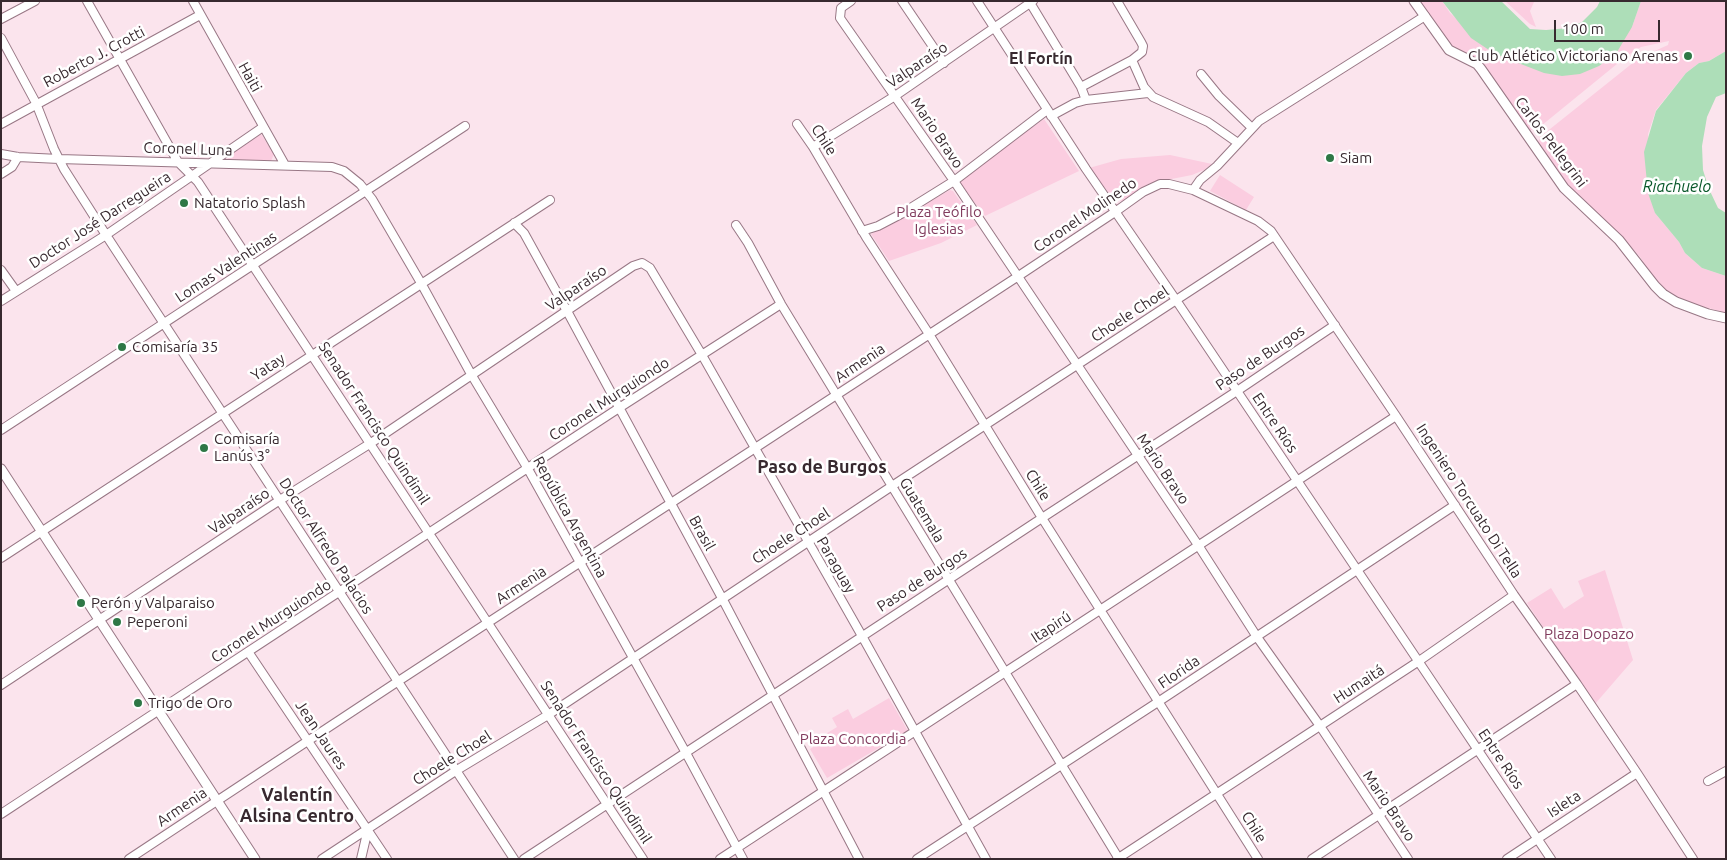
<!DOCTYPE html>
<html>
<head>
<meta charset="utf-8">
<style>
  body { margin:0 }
  #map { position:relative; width:1727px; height:860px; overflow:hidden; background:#fbe4ed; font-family:Ubuntu,sans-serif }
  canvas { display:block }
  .frame { position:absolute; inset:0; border:2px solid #37292f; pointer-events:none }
  .scale { position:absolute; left:1554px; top:20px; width:106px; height:22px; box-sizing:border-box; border:2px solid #37292f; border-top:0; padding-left:6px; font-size:15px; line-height:18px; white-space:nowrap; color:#37292f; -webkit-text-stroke:4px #fff; paint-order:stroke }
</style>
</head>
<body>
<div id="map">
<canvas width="1727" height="860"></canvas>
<div class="frame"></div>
<div class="scale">100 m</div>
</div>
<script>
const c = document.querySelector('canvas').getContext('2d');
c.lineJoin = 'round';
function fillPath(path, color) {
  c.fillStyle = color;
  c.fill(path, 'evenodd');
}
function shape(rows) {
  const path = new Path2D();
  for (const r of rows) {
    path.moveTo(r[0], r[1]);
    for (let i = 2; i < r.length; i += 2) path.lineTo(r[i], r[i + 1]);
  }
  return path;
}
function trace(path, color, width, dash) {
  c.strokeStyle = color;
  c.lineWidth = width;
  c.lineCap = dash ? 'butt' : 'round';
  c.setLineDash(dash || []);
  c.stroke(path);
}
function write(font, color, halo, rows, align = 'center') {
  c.font = font + ' Ubuntu,sans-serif';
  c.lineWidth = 5;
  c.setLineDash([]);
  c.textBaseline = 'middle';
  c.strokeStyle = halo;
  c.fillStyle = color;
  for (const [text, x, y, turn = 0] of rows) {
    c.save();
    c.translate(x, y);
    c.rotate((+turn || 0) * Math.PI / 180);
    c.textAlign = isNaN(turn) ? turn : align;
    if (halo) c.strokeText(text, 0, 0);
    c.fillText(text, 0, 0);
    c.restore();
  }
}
fillPath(shape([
  [1416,1,1442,1,1450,13,1495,54,1519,63,1632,27,1641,1,1726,1,1726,51,1709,61,1699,63,1686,73,1656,110,1648,134,1655,213,1679,242,1685,253,1702,268,1726,276,1726,313,1687,302,1666,290,1654,278,1640,257,1633,249,1565,183,1537,144,1540,137,1639,58,1668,45,1669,41,1641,47,1628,55,1536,130,1527,130,1488,74,1455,51],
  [1505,1,1534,2,1530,11,1536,27,1530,24],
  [1044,119,1079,171,985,216,957,180],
  [261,134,274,154,271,161,228,160,227,156],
  [1170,155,1212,164,1204,170,1192,175,1151,183,1140,188,1125,200,1121,201,1113,198,1089,168,1121,159],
  [1220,175,1254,197,1246,210,1210,191],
  [950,190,953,191,977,225,941,243,889,261,871,234],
  [1605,570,1633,660,1595,704,1527,603,1551,588,1564,609,1584,596,1578,581],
  [889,698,908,731,827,778,810,749,826,739,824,735,837,727,832,718,848,709,853,719]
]), '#fbcde0');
fillPath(shape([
  [1442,1,1501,1,1530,29,1546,30,1568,28,1582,22,1597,7,1600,1,1641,1,1632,27,1617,52,1599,66,1580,74,1562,76,1544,73,1495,54,1471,38],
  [1726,51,1726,93,1716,97,1707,117,1702,146,1703,170,1709,189,1718,208,1726,213,1726,276,1702,268,1685,253,1679,242,1655,213,1648,193,1644,152,1656,111,1686,73,1699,63,1709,61]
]), '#addeb8');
const minor = shape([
  [87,1,178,162,198,182,643,859],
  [193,1,285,165],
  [851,1,841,8,840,18,954,181,1198,545,1257,637,1320,726,1408,859],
  [902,1,944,63],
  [977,1,1086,169,1176,300,1551,859],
  [1029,1,1081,87],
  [1,19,35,1],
  [1,38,36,103,54,149,64,169,106,235,514,859],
  [1132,60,1144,87,1153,97,1208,122,1238,143],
  [1201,74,1219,96,1252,128],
  [1086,100,1148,93],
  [1051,116,1075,103,1086,100,1081,87,1132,60,1142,52,1143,46,1141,42,1117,1],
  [1,124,200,15],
  [797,124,813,147,866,237,929,334,1042,518,1258,859],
  [813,147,895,96,1033,1],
  [1,154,18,157,59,159,332,167,344,171,360,184,372,199,421,283,471,374,528,469,686,753,743,859],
  [1,174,12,167,18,157],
  [1193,190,1200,180,1217,166,1259,121,1425,16],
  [514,223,524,233,567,311,722,598,859,859],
  [736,225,748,243,781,304,1119,859],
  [862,231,878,226,901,214,954,181,1047,110],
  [1,270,16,291],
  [1,301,106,235,263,127],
  [1,430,465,126],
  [1,558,550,200],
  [249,653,387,859],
  [1,685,280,500,371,443,633,266,642,263,650,268,702,355,862,636,986,859],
  [1708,781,1726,771],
  [1,814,619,408,781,304],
  [129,859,397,682,1017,277,1115,212,1143,192,1160,184,1169,184,1193,190,1258,221,1271,231,1396,416,1514,595,1577,684,1637,773,1693,859],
  [322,859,457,770,548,715,892,486,1274,236],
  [361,859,368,829],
  [524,859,1042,518,1237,391,1335,325],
  [720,859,1396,416],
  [917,859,1158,702,1455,505],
  [1117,859,1419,661,1514,595],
  [1312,859,1577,684],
  [1507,859,1637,773]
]);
const tertiary = shape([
  [1414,1,1449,50,1477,64,1481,69,1564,188,1619,240,1655,286,1663,294,1676,302,1708,314,1726,318],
  [1,469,255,859]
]);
trace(minor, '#987785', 10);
trace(tertiary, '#987785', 11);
trace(minor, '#fff', 8);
trace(tertiary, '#fff', 9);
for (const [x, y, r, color] of [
  [1688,56,5,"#2e7846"],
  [1330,158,5,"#2e7846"],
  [184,203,5,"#2e7846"],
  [122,347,5,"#2e7846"],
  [204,448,5,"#2e7846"],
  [81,603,5,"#2e7846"],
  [117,622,5,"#2e7846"],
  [138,703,5,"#2e7846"]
]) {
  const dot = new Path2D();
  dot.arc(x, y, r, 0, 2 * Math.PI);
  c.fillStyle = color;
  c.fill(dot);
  trace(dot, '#fff', 2);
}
write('15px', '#37292f', '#fff', [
  ["Club Atlético Victoriano Arenas",1678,56,"right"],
  ["Siam",1340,158],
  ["Natatorio Splash",194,203],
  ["Comisaría 35",132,347],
  ["Comisaría",214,439],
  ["Lanús 3°",214,456],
  ["Perón y Valparaiso",91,603],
  ["Peperoni",127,622],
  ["Trigo de Oro",148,703]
], 'left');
write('15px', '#37292f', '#fff', [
  ["Roberto J. Crotti",94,57,-28],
  ["Valparaíso",917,65,-34],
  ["Haiti",250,77,61],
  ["Mario Bravo",937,133,56],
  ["Chile",824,140,57],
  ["Carlos Pellegrini",1551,142,53],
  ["Coronel Luna",188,149,2],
  ["Coronel Molinedo",1085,215,-34],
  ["Doctor José Darregueira",100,220,-33],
  ["Lomas Valentinas",226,267,-33],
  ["Valparaíso",576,288,-34],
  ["Choele Choel",1130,314,-33],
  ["Paso de Burgos",1260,358,-34],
  ["Armenia",860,363,-34],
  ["Yatay",268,367,-33],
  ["Coronel Murguiondo",609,399,-33],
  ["Senador Francisco Quindimil",374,423,57],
  ["Entre Ríos",1275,423,56],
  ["Mario Bravo",1163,469,56],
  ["Chile",1038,485,58],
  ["Ingeniero Torcuato Di Tella",1469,501,57],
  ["Guatemala",922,510,59],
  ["Valparaíso",239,511,-34],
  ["República Argentina",570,517,61],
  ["Brasil",702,533,61],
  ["Choele Choel",791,536,-33],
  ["Doctor Alfredo Palacios",326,546,57],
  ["Paraguay",836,565,60],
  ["Paso de Burgos",922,580,-33],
  ["Armenia",521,585,-33],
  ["Coronel Murguiondo",271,621,-33],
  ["Itapirú",1051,627,-33],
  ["Florida",1179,672,-34],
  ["Humaitá",1359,684,-33],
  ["Jean Jaures",321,735,56],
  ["Choele Choel",452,758,-32],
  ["Entre Ríos",1501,759,56],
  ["Senador Francisco Quindimil",596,762,57],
  ["Isleta",1564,804,-33],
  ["Mario Bravo",1389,806,56],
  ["Armenia",182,807,-34],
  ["Chile",1254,827,58]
]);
write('15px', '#813c5e', '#fff', [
  ["Plaza Teófilo",939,212],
  ["Iglesias",939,229],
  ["Plaza Dopazo",1589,634],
  ["Plaza Concordia",853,739]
]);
write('bold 16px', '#37292f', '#fff', [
  ["El Fortín",1041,59]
]);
write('italic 16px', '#085729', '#fff', [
  ["Riachuelo",1677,187]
]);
write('bold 18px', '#37292f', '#fff', [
  ["Paso de Burgos",822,467],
  ["Valentín",297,795],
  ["Alsina Centro",297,816]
]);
</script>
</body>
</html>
